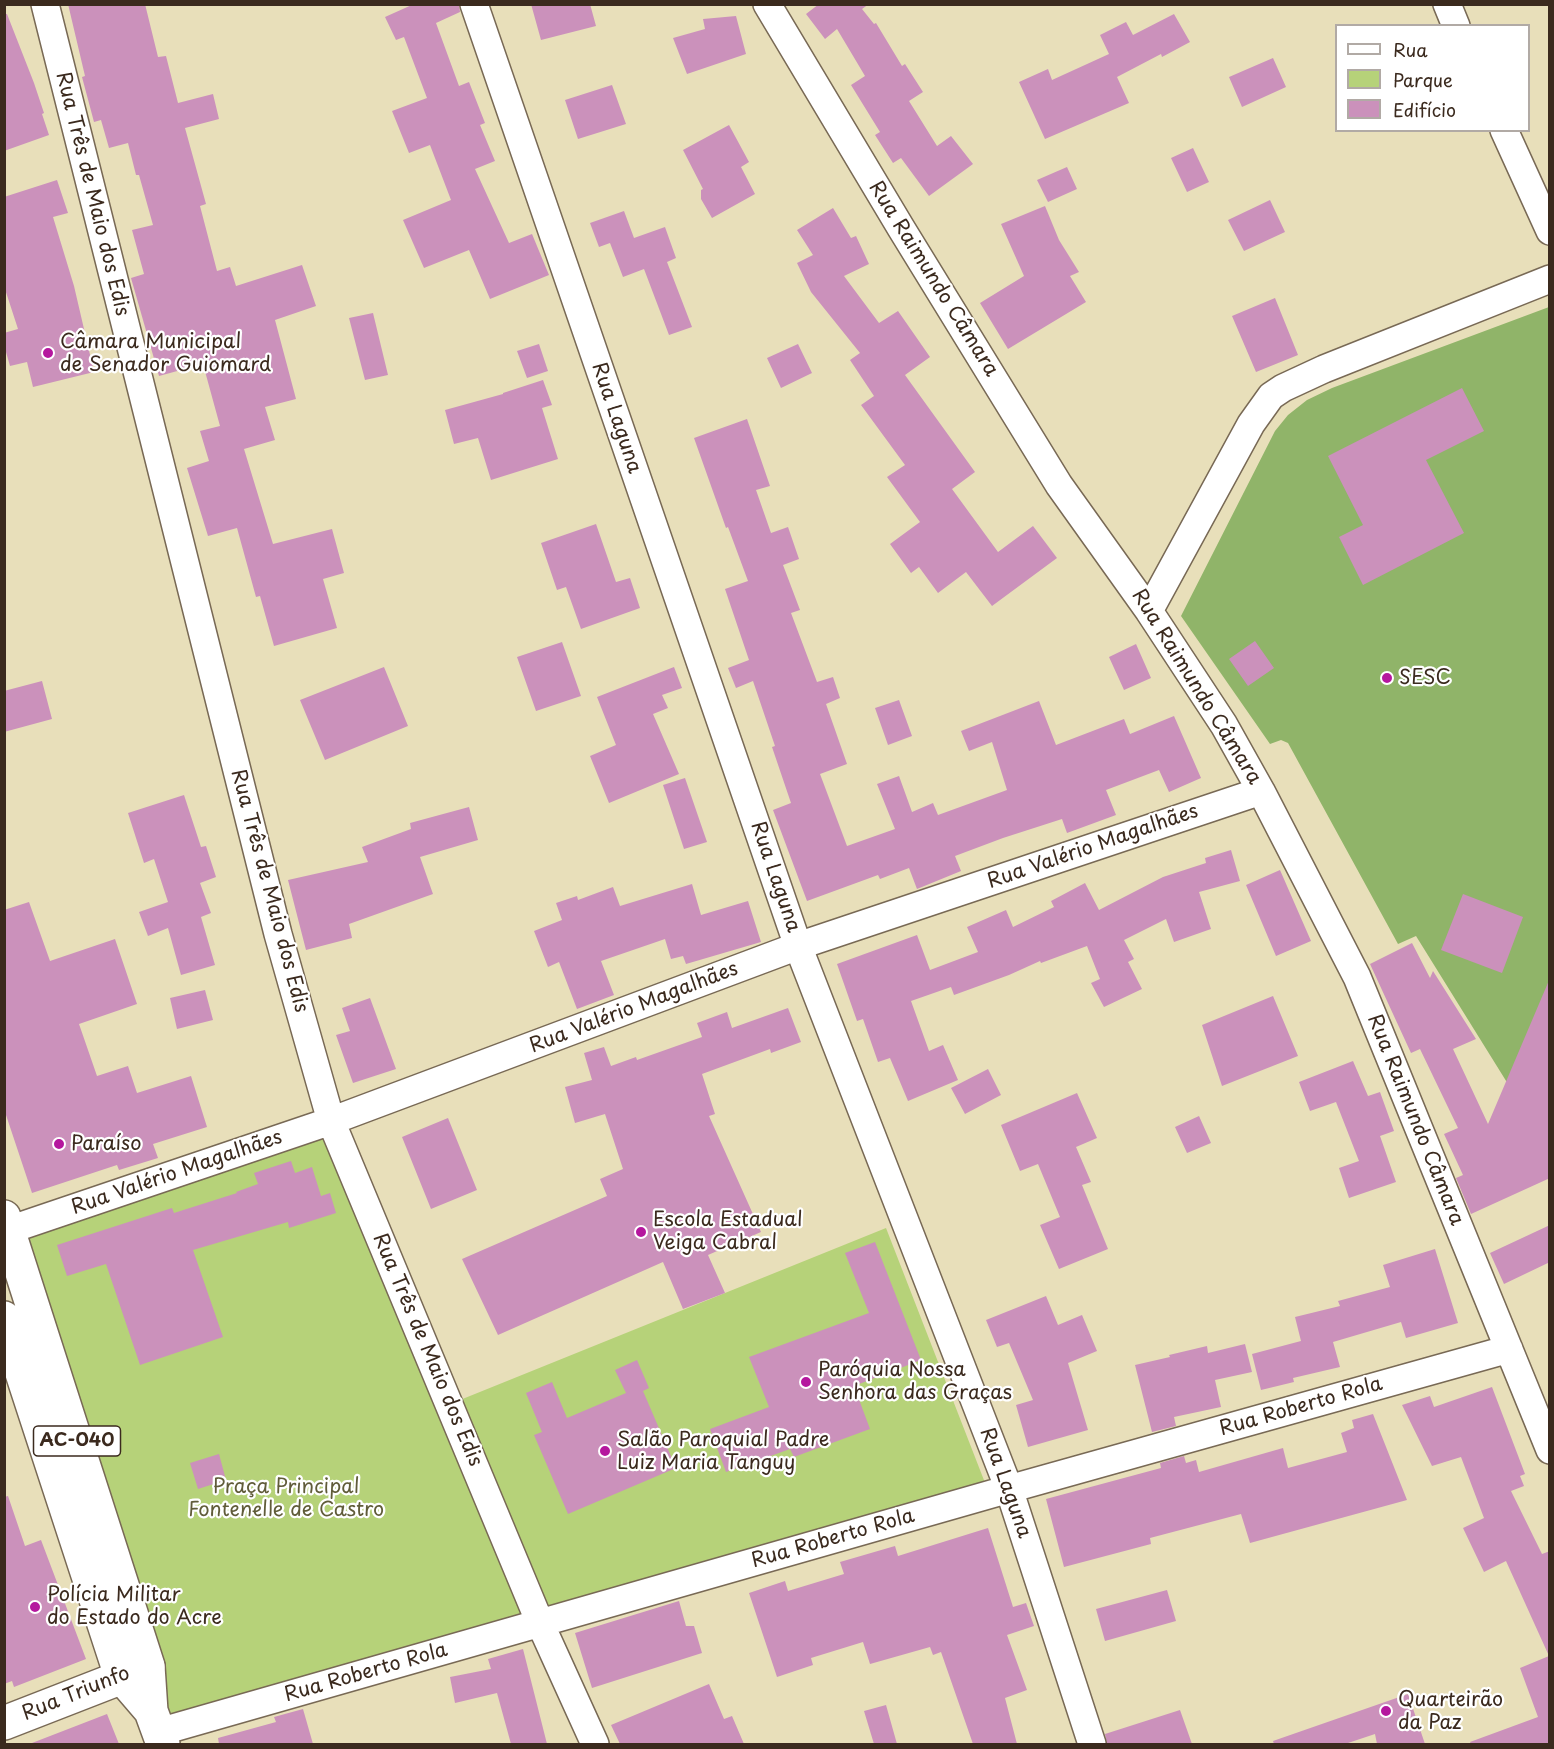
<!DOCTYPE html>
<html>
<head>
<meta charset="utf-8">
<style>
  body { margin:0 }
  #map { position:relative; width:1554px; height:1749px; overflow:hidden; background:#e8dfba; font-family:"Playpen Sans",sans-serif }
  canvas { display:block }
  .frame { position:absolute; inset:0; border:6px solid #3b2a1e; pointer-events:none }
  .legend { position:absolute; left:1335px; top:24px; width:195px; height:108px; box-sizing:border-box; background:#fff; border:2px solid #b1aaa5; margin:0; padding:8px 10px; list-style:none; font-size:18px; color:#3b2a1e }
  .legend li { display:flex; align-items:center; gap:12px; height:30px }
  .legend b { width:30px; border:2px solid #b1aaa5 }
</style>
</head>
<body>
<div id="map">
<canvas width="1554" height="1749"></canvas>
<div class="frame"></div>
<ul class="legend">
<li><b style="height:8px;background:#fff"></b>Rua</li>
<li><b style="height:16px;background:#b6d279"></b>Parque</li>
<li><b style="height:16px;background:#cb91bb"></b>Edifício</li>
</ul>
</div>
<script>
const c = document.querySelector('canvas').getContext('2d');
c.lineJoin = 'round';
function fillPath(path, color) {
  c.fillStyle = color;
  c.fill(path, 'evenodd');
}
function shape(rows) {
  const path = new Path2D();
  for (const r of rows) {
    path.moveTo(r[0], r[1]);
    for (let i = 2; i < r.length; i += 2) path.lineTo(r[i], r[i + 1]);
  }
  return path;
}
function trace(path, color, width, dash) {
  c.strokeStyle = color;
  c.lineWidth = width;
  c.lineCap = dash ? 'butt' : 'round';
  c.setLineDash(dash || []);
  c.stroke(path);
}
function write(font, color, halo, rows, align = 'center') {
  c.font = font + ' "Playpen Sans",sans-serif';
  c.lineWidth = 4.5;
  c.setLineDash([]);
  c.textBaseline = 'middle';
  c.strokeStyle = halo;
  c.fillStyle = color;
  for (const [text, x, y, turn = 0] of rows) {
    c.save();
    c.translate(x, y);
    c.rotate((+turn || 0) * Math.PI / 180);
    c.textAlign = isNaN(turn) ? turn : align;
    if (halo) c.strokeText(text, 0, 0);
    c.fillText(text, 0, 0);
    c.restore();
  }
}
fillPath(shape([
  [324,1129,525,1615,170,1714,18,1233],
  [886,1228,987,1488,546,1610,460,1400]
]), '#b6d279');
fillPath(shape([
  [1549,307,1549,1150,1416,936,1398,944,1288,743,1281,740,1270,744,1181,616,1275,431,1288,415,1307,400,1332,388]
]), '#90b469');
fillPath(shape([
  [68,4,145,4,158,57,166,56,178,103,213,94,219,119,185,128,206,204,200,206,217,271,230,267,236,286,302,265,316,306,275,320,296,399,265,407,275,440,244,449,273,544,332,529,344,573,323,579,337,628,274,646,260,596,256,597,237,528,208,536,187,468,209,461,200,431,220,426,203,364,159,376,131,278,144,274,132,230,153,225,139,175,136,175,128,143,109,148,101,120,94,122,82,77,85,76],
  [414,4,459,4,460,12,436,23,459,86,469,82,485,123,480,125,495,161,475,169,509,243,532,234,549,275,490,299,469,250,424,268,403,220,451,200,430,145,409,153,392,111,427,98,404,37,396,40,385,17],
  [531,4,590,4,596,26,541,40],
  [819,4,869,4,862,9,874,24,876,23,902,66,905,64,923,92,909,101,937,146,951,136,973,164,929,196,901,158,893,163,875,135,880,132,851,85,865,76,837,29,825,39,806,14],
  [4,14,7,14,34,83,44,113,42,114,49,135,4,151],
  [1174,14,1190,42,1162,57,1161,54,1117,77,1129,103,1045,139,1019,82,1048,69,1052,80,1109,54,1100,35,1126,22,1133,35],
  [736,16,746,54,687,74,673,38,705,29,703,19],
  [1273,58,1286,87,1242,107,1229,77],
  [612,85,626,124,578,139,565,100],
  [729,125,749,162,741,167,755,194,712,218,701,199,701,190,703,189,683,150],
  [1193,148,1209,182,1187,192,1171,158],
  [1067,167,1077,189,1048,202,1037,180],
  [57,180,68,213,53,217,74,286,94,372,33,387,27,362,10,366,4,345,4,333,18,329,4,286,4,197],
  [1270,200,1285,232,1244,251,1228,220],
  [1045,206,1059,240,1079,272,1070,276,1086,302,1008,349,980,303,1024,276,1001,224],
  [833,208,851,238,856,236,869,264,844,276,879,323,898,311,930,357,905,375,975,472,952,489,998,552,1033,526,1057,558,992,606,966,572,938,593,919,567,911,573,890,544,920,522,887,477,905,465,861,405,874,396,850,360,860,353,811,292,797,263,813,255,797,230],
  [624,211,634,238,665,227,676,258,667,262,692,327,669,335,644,269,623,277,610,243,599,247,590,223],
  [1275,298,1298,355,1256,372,1232,316],
  [373,313,388,375,365,380,349,318],
  [539,344,548,371,527,378,517,351],
  [798,344,812,373,781,388,767,358],
  [543,380,552,405,542,408,558,459,491,480,478,438,454,444,445,410,503,394,503,393],
  [1462,388,1484,431,1426,460,1464,533,1363,585,1339,537,1363,525,1328,456],
  [747,419,770,486,756,490,771,533,788,527,799,559,783,565,800,610,791,613,817,682,833,677,840,698,826,704,847,764,820,774,847,846,895,829,877,784,899,776,912,812,933,803,938,815,1007,790,992,742,969,751,961,731,1039,701,1056,745,1124,719,1130,734,1174,716,1201,778,1169,792,1159,770,1106,790,1116,815,1067,833,1062,819,1003,838,955,856,961,871,917,889,909,868,880,879,878,875,807,901,773,810,791,803,772,747,775,746,753,681,736,688,728,668,749,660,725,589,748,581,728,527,726,528,694,438],
  [596,524,616,582,630,578,640,608,581,629,566,587,557,590,541,543],
  [1255,641,1274,668,1248,686,1229,659],
  [562,642,581,696,536,711,517,657],
  [1136,644,1151,678,1124,690,1109,657],
  [384,667,408,726,325,760,300,700],
  [674,667,682,688,662,695,668,708,653,714,679,774,609,803,590,756,616,745,597,697],
  [42,681,52,719,4,732,4,691],
  [899,700,912,736,888,745,875,708],
  [685,778,707,842,684,849,663,785],
  [184,795,201,847,206,846,216,877,200,883,211,913,201,917,215,965,181,975,168,928,148,936,139,912,168,902,154,859,144,863,128,813],
  [469,807,478,840,420,857,433,894,349,924,352,938,306,950,288,880,368,862,362,847,411,829,410,823],
  [1231,850,1240,881,1199,892,1211,929,1174,942,1166,919,1124,940,1134,959,1128,962,1142,989,1104,1007,1091,983,1100,979,1087,946,1041,963,1040,961,1009,975,954,995,951,987,911,1001,929,1051,943,1045,958,1080,908,1101,890,1058,878,1062,863,1019,857,1021,837,964,917,935,930,970,978,952,967,927,1006,910,1013,927,1054,907,1051,901,1085,883,1099,910,1163,877,1206,863,1205,858],
  [1280,870,1311,941,1276,956,1246,885],
  [692,884,701,915,748,901,761,942,686,964,683,956,671,959,665,939,601,961,614,995,577,1009,559,962,548,967,534,931,562,920,556,903,577,896,578,900,613,887,620,906],
  [1463,894,1523,917,1502,973,1441,950],
  [29,902,50,961,115,939,137,1004,79,1024,97,1076,128,1066,137,1093,191,1076,207,1127,153,1144,158,1158,119,1170,117,1165,32,1193,4,1109,4,910],
  [1412,943,1430,978,1433,971,1476,1039,1453,1049,1488,1124,1550,978,1550,1178,1471,1214,1456,1178,1463,1175,1444,1134,1458,1128,1420,1049,1411,1053,1370,964],
  [205,990,213,1020,177,1029,170,998],
  [1273,996,1298,1056,1222,1086,1202,1025],
  [370,998,396,1069,353,1083,336,1035,350,1031,342,1008],
  [788,1008,801,1042,771,1053,770,1049,702,1074,715,1114,709,1116,761,1232,708,1255,725,1293,683,1309,663,1262,498,1335,462,1259,607,1196,600,1179,623,1169,605,1114,575,1123,565,1087,592,1080,584,1053,604,1047,611,1066,636,1057,637,1060,702,1037,697,1023,727,1012,732,1028],
  [1353,1061,1368,1096,1380,1092,1394,1131,1380,1136,1396,1182,1349,1198,1339,1168,1359,1161,1336,1102,1310,1111,1299,1082],
  [988,1069,1001,1095,965,1114,951,1088],
  [1077,1093,1097,1138,1076,1147,1091,1182,1082,1185,1108,1249,1059,1269,1040,1225,1060,1217,1038,1164,1020,1171,1001,1125],
  [1199,1116,1211,1143,1187,1153,1175,1127],
  [448,1118,477,1190,431,1209,402,1137],
  [291,1161,295,1173,312,1167,321,1196,330,1193,336,1213,289,1228,288,1222,193,1250,223,1337,140,1365,106,1264,67,1276,57,1245,172,1208,174,1213,237,1193,236,1192,258,1184,254,1173],
  [1550,1225,1550,1262,1504,1284,1490,1253],
  [875,1242,921,1360,854,1386,870,1429,794,1457,790,1449,726,1472,710,1429,769,1407,749,1357,869,1313,845,1253],
  [1435,1249,1458,1323,1406,1338,1401,1322,1333,1342,1340,1367,1293,1378,1294,1382,1261,1390,1252,1354,1301,1341,1295,1317,1340,1306,1338,1301,1390,1287,1383,1265],
  [1046,1296,1058,1325,1082,1315,1097,1351,1068,1363,1088,1430,1028,1447,1016,1405,1033,1400,1009,1343,997,1347,986,1320],
  [1245,1344,1252,1372,1215,1380,1221,1407,1174,1417,1176,1426,1152,1432,1135,1365,1170,1357,1169,1355,1207,1346,1208,1353],
  [637,1360,649,1388,643,1391,676,1468,568,1514,534,1435,542,1432,526,1393,552,1382,567,1418,626,1393,615,1370],
  [1492,1387,1525,1474,1520,1476,1524,1486,1511,1491,1542,1554,1550,1551,1550,1744,1471,1744,1470,1742,1538,1717,1520,1668,1549,1656,1506,1561,1484,1572,1463,1528,1484,1518,1461,1457,1432,1466,1402,1405,1430,1396,1434,1407],
  [1373,1414,1407,1500,1250,1543,1241,1514,1150,1538,1151,1544,1064,1567,1046,1499,1161,1468,1160,1463,1184,1456,1186,1463,1196,1460,1199,1472,1283,1448,1288,1468,1347,1452,1341,1433,1354,1428,1352,1420],
  [219,1454,226,1480,198,1489,190,1463],
  [8,1496,25,1546,41,1540,86,1659,14,1687,12,1681,4,1684,4,1497],
  [988,1528,1013,1607,1026,1603,1034,1626,1007,1635,1027,1690,1005,1698,1017,1744,973,1744,941,1652,933,1655,930,1647,870,1664,863,1642,811,1658,813,1665,777,1677,749,1593,785,1581,788,1591,844,1574,840,1562,895,1546,898,1556],
  [1167,1590,1176,1621,1105,1641,1096,1609],
  [679,1601,686,1626,694,1626,702,1653,592,1688,575,1633],
  [523,1649,547,1744,511,1744,497,1693,455,1703,450,1677,491,1669,488,1659],
  [709,1684,724,1719,732,1716,744,1744,620,1744,611,1725],
  [1408,1694,1425,1744,1377,1744,1375,1734,1345,1744,1274,1744,1273,1741],
  [886,1705,897,1744,874,1744,864,1711],
  [303,1709,313,1744,219,1744,218,1738,276,1722,274,1717],
  [1180,1710,1192,1744,1107,1744,1105,1734],
  [107,1714,119,1744,32,1744,32,1743]
]), '#cb91bb');
const minor = shape([
  [45,4,278,934,331,1121,540,1623,595,1744],
  [474,4,798,946,1009,1489,1092,1744],
  [767,4,901,228,1059,485,1149,611,1224,725,1261,791,1357,977,1550,1450],
  [1447,4,1456,26],
  [1504,130,1550,231],
  [1149,611,1251,424,1271,396,1283,388,1324,369,1550,279],
  [9,1230,331,1121,798,946,1261,791],
  [159,1732,1009,1489,1509,1349]
]);
const tertiary = shape([
  [4,1723,148,1667]
]);
const trunk = shape([
  [4,1217,148,1666,151,1711,163,1744],
  [4,1318,121,1676,151,1711]
]);
trace(minor, '#786955', 30);
trace(tertiary, '#786955', 36);
trace(trunk, '#786955', 36);
trace(minor, '#fff', 27);
trace(tertiary, '#fff', 33);
trace(trunk, '#fff', 33);
for (const [x, y, r, color] of [
  [48,353,6,"#b5179e"],
  [1387,678,6,"#b5179e"],
  [59,1144,6,"#b5179e"],
  [641,1232,6,"#b5179e"],
  [806,1382,6,"#b5179e"],
  [605,1451,6,"#b5179e"],
  [35,1607,6,"#b5179e"],
  [1386,1711,6,"#b5179e"]
]) {
  const dot = new Path2D();
  dot.arc(x, y, r, 0, 2 * Math.PI);
  c.fillStyle = color;
  c.fill(dot);
  trace(dot, '#fff', 2);
}
for (const [x, y, w] of [
  [77,1441,87]
]) {
  const box = new Path2D();
  box.roundRect(x - w / 2, y - 15, w, 30, 4.5);
  c.fillStyle = '#fff';
  c.fill(box);
  trace(box, '#3b2a1e', 1.5);
}
write('bold 18px', '#3b2a1e', null, [
  ["AC-040",77,1441]
]);
write('20px', '#3b2a1e', '#fff', [
  ["Rua Três de Maio dos Edis",92,194,76],
  ["Rua Raimundo Câmara",933,279,58],
  ["Rua Laguna",616,418,71],
  ["Rua Raimundo Câmara",1196,687,58],
  ["Rua Valério Magalhães",1093,847,-19],
  ["Rua Laguna",775,877,71],
  ["Rua Três de Maio dos Edis",269,891,75],
  ["Rua Valério Magalhães",634,1008,-21],
  ["Rua Raimundo Câmara",1415,1120,68],
  ["Rua Valério Magalhães",177,1173,-19],
  ["Rua Três de Maio dos Edis",427,1350,67],
  ["Rua Roberto Rola",1301,1407,-16],
  ["Rua Laguna",1005,1483,70],
  ["Rua Roberto Rola",833,1539,-16],
  ["Rua Roberto Rola",366,1673,-16],
  ["Rua Triunfo",76,1694,-22]
]);
write('20px', '#3b2a1e', '#fff', [
  ["Câmara Municipal",60,342],
  ["de Senador Guiomard",60,365],
  ["SESC",1399,678],
  ["Paraíso",71,1144],
  ["Escola Estadual",653,1220],
  ["Veiga Cabral",653,1243],
  ["Paróquia Nossa",818,1370],
  ["Senhora das Graças",818,1393],
  ["Salão Paroquial Padre",617,1440],
  ["Luiz Maria Tanguy",617,1463],
  ["Polícia Militar",47,1595],
  ["do Estado do Acre",47,1618],
  ["Quarteirão",1398,1700],
  ["da Paz",1398,1723]
], 'left');
write('20px', '#605c39', '#fff', [
  ["Praça Principal",286,1487],
  ["Fontenelle de Castro",286,1510]
]);
</script>
</body>
</html>
